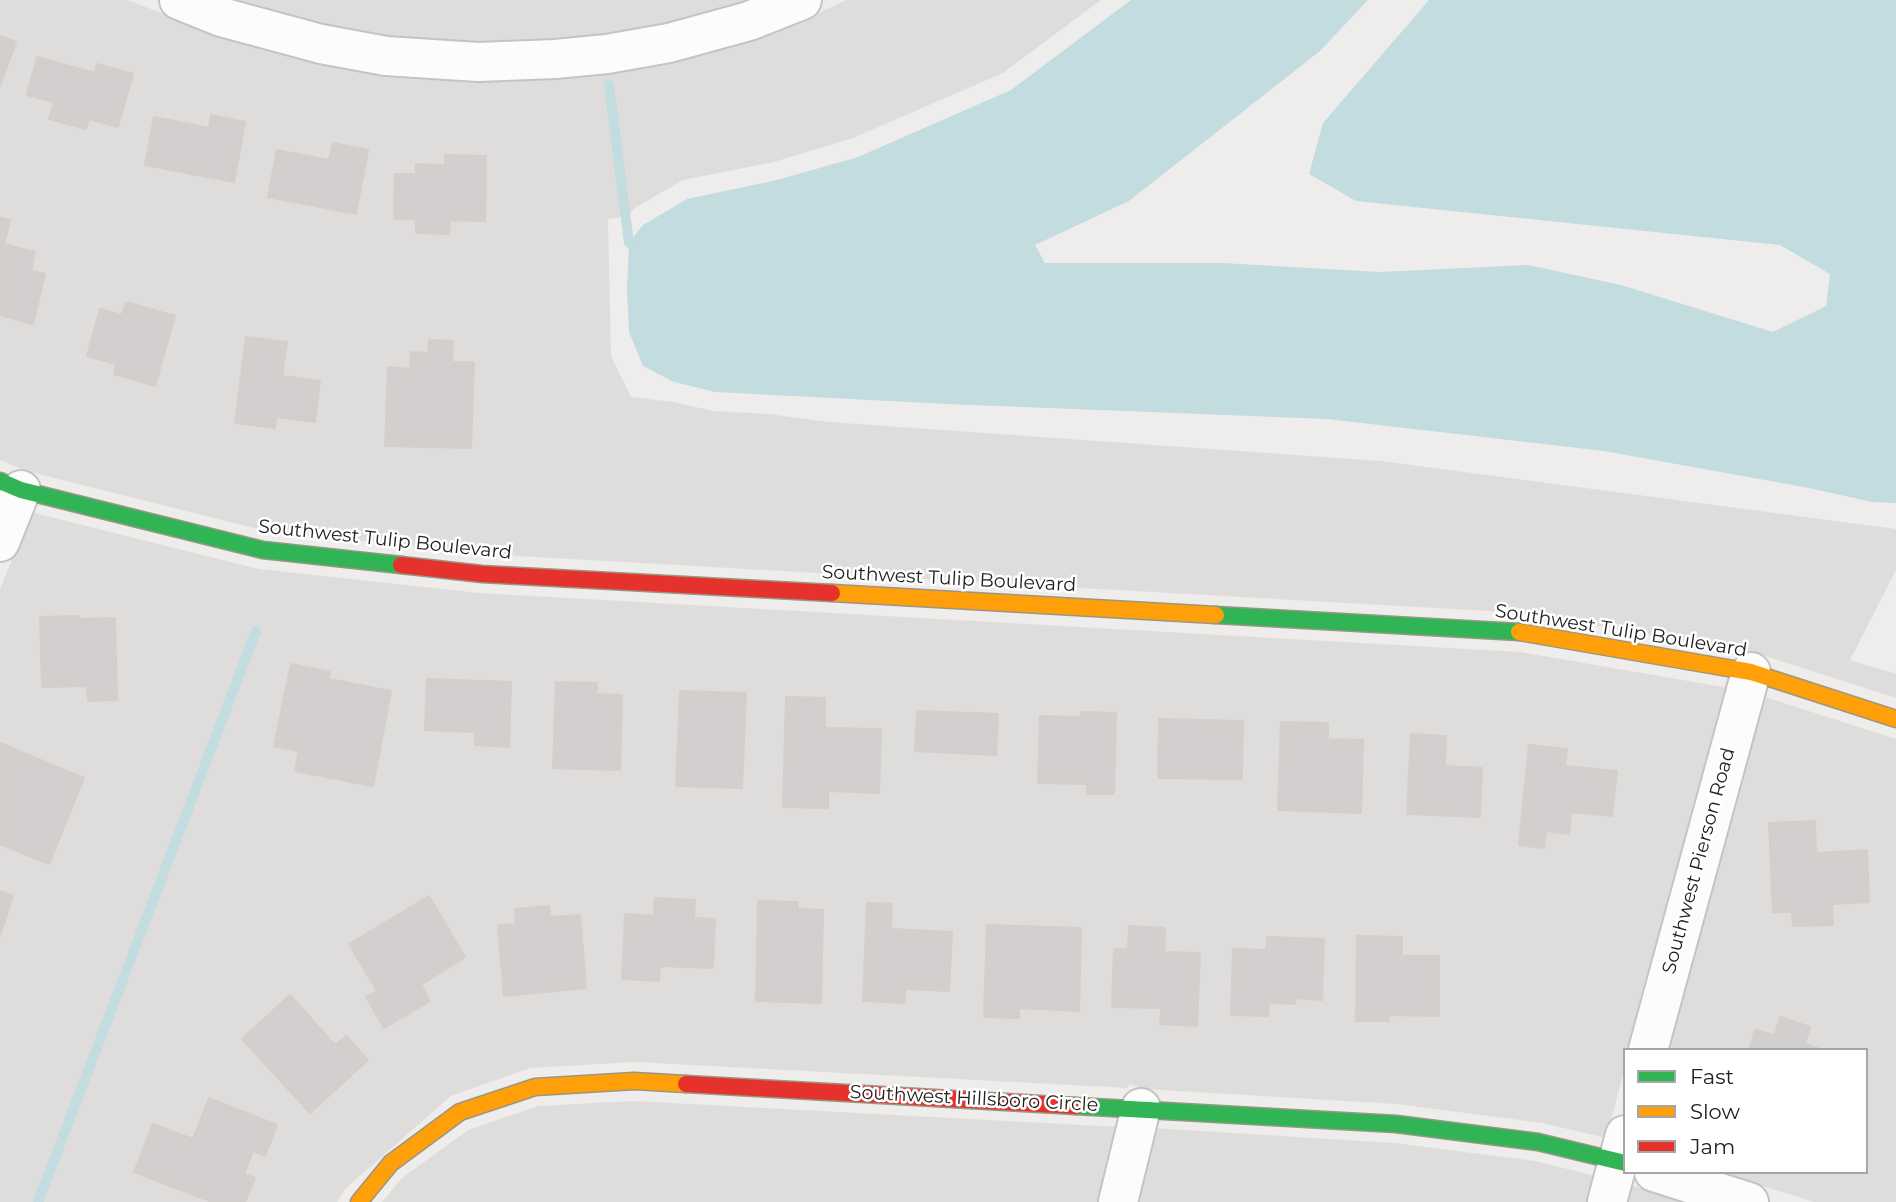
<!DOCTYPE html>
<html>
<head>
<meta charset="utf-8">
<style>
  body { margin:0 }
  #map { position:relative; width:1896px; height:1202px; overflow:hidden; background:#efedeb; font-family:Montserrat,sans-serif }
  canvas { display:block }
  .legend { position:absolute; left:1623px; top:1048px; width:245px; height:126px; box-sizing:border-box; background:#fff; border:2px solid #a6a6a6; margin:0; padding:9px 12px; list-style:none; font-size:21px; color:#212121 }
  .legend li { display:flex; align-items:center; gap:14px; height:35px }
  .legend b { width:35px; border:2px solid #a6a6a6 }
</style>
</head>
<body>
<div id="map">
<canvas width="1896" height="1202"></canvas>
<ul class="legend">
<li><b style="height:9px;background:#30b455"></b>Fast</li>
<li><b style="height:9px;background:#ff9f0a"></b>Slow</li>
<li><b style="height:9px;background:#e5322d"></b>Jam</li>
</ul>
</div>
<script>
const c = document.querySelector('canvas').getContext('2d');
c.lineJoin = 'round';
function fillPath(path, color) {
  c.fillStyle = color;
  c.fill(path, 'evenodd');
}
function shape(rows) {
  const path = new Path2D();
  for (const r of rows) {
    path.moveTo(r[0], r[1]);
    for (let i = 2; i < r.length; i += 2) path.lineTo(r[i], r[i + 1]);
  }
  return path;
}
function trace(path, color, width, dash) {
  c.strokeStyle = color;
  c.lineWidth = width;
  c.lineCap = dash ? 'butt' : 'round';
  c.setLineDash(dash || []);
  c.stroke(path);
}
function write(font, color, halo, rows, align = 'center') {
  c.font = font + ' Montserrat,sans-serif';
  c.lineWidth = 5;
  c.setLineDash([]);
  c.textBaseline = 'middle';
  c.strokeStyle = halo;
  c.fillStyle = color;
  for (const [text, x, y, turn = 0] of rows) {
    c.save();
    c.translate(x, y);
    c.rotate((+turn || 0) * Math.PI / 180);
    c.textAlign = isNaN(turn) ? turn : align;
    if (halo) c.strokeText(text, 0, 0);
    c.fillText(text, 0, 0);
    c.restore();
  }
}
fillPath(shape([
  [0,0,128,0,217,35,318,63,384,75,479,81,556,78,609,73,753,39,802,21,846,0,1101,0,1003,73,853,138,774,162,683,180,635,208,627,216,608,219,611,356,631,397,673,402,714,411,768,414,829,422,1381,461,1896,529,1896,570,1850,660,1896,674,1896,698,1740,648,1739,650,1523,613,483,554,266,531,27,471,0,460],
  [234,0,748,0,665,23,604,34,554,39,478,42,388,37,324,25],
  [31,512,259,569,480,593,1520,652,1729,688,1630,1050,1625,1050,1625,1068,1606,1138,1542,1123,1397,1104,1144,1089,1129,1084,1128,1088,635,1062,530,1068,451,1096,345,1189,337,1202,0,1202,0,589],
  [1762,696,1896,739,1896,1202,1814,1202,1718,1172,1866,1172,1866,1050,1666,1050],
  [634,1101,1119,1127,1100,1202,382,1202,402,1178,468,1130,538,1106],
  [1154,1128,1395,1143,1535,1161,1596,1176,1590,1202,1136,1202],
  [1630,1185,1685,1202,1626,1202]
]), '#dedddc');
fillPath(shape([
  [1131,0,1368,0,1320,51,1129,201,1035,245,1045,263,1223,263,1379,272,1528,265,1621,285,1773,332,1826,306,1830,274,1780,245,1356,201,1309,174,1323,123,1429,0,1896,0,1896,503,1872,502,1809,488,1604,451,1327,419,947,404,715,392,674,382,643,366,629,332,627,289,629,243,643,225,687,199,777,180,858,157,1011,90]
]), '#c2dcdf');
trace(shape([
  [609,85,629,243],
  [38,1202,256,631]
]), '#c2dcdf', 10);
const building = shape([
  [0,36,16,42,0,86,0,36],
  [37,57,95,73,97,64,133,74,118,127,89,119,86,129,49,119,54,102,27,95,37,57],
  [211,115,245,122,234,182,145,165,154,117,209,128,211,115],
  [333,143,368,150,356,214,268,197,277,150,329,160,333,143],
  [445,155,486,156,485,221,450,220,449,234,416,233,416,219,394,219,395,174,416,174,416,164,445,165,445,155],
  [0,218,10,220,4,244,35,252,31,271,45,274,33,324,0,315,0,218],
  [126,302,175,316,155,386,114,374,116,364,87,356,100,309,122,315,126,302],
  [246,337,287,342,282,376,320,381,315,422,277,417,275,428,235,423,246,337],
  [429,340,453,341,452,362,474,362,471,448,385,446,388,367,410,369,411,352,428,353,429,340],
  [78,616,78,619,115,618,117,700,88,701,87,686,42,687,40,617,78,616],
  [291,664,330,672,329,679,391,691,373,786,295,771,299,751,274,746,291,664],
  [427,679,511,682,509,747,475,745,475,732,425,730,427,679],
  [556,682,597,683,596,694,622,695,620,770,553,768,556,682],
  [680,691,746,693,742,788,676,786,680,691],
  [786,697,825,698,825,728,881,729,879,793,828,791,828,808,783,807,786,697],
  [917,711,998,714,996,755,915,751,917,711],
  [1081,712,1116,713,1114,794,1087,794,1087,784,1038,783,1040,716,1081,717,1081,712],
  [1159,719,1243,721,1242,779,1158,778,1159,719],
  [1281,722,1328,723,1328,739,1363,740,1361,813,1278,810,1281,722],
  [1411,734,1446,736,1445,766,1482,768,1480,817,1407,814,1411,734],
  [0,743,84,778,49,864,0,844,0,743],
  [1529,745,1567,749,1565,766,1617,771,1612,816,1571,812,1569,834,1546,831,1544,848,1519,845,1529,745],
  [1815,821,1816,853,1867,850,1869,902,1832,904,1833,925,1793,926,1792,912,1773,912,1769,823,1815,821],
  [0,891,13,896,0,936,0,891],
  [429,896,465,957,421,985,430,1001,384,1028,366,997,377,991,349,944,429,896],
  [655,898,695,900,694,918,715,919,713,968,660,966,659,981,622,979,625,914,654,916,655,898],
  [758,901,798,902,798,909,823,910,821,1003,756,1001,758,901],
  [867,903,892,904,891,929,952,932,949,991,905,989,905,1003,863,1001,867,903],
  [549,906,550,917,580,915,586,988,504,996,498,925,516,924,515,909,549,906],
  [987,925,1081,928,1079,1011,1019,1008,1019,1018,984,1017,987,925],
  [1129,926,1165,928,1164,952,1200,953,1197,1026,1160,1024,1161,1008,1112,1007,1114,949,1128,949,1129,926],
  [1357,936,1402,937,1402,956,1439,956,1439,1016,1389,1015,1389,1021,1356,1021,1357,936],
  [1267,937,1324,939,1322,1000,1296,998,1295,1004,1269,1003,1268,1016,1231,1015,1233,949,1266,950,1267,937],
  [290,995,335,1045,346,1036,368,1060,310,1113,242,1039,290,995],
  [1780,1017,1810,1027,1805,1044,1823,1050,1749,1050,1755,1030,1775,1035,1780,1017],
  [209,1098,277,1125,265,1156,253,1151,244,1174,255,1178,245,1202,212,1202,134,1172,153,1124,193,1139,209,1098]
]);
fillPath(building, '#d2cfce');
trace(building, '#d2cfcd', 2);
const street = shape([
  [179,0,221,17,321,44,386,56,478,62,555,59,607,54,669,43,749,21,802,0],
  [0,542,21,490],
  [1648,1050,1751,672],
  [1654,1172,1749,1202],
  [1118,1202,1141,1108],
  [1607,1202,1625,1135]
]);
const fast = shape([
  [0,481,21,490,263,550,401,565],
  [1216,615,1519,632],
  [1076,1106,1396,1124,1538,1142,1625,1163]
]);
const slow = shape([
  [832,593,1216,615],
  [1519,632,1751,672,1896,719],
  [359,1202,391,1163,460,1112,535,1087,634,1081,686,1084]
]);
const jam = shape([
  [401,565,482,574,832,593],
  [686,1084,1076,1106]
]);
trace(street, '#c5c4c3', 42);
trace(fast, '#989784', 19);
trace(slow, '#989784', 19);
trace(jam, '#989784', 19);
trace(street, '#fdfcfc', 38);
trace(fast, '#30b455', 16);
trace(slow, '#ff9f0a', 16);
trace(jam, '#e5322d', 16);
write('19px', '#212121', '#fff', [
  ["Southwest Tulip Boulevard",385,540,6],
  ["Southwest Tulip Boulevard",949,579,3],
  ["Southwest Tulip Boulevard",1621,631,9],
  ["Southwest Pierson Road",1699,861,-75],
  ["Southwest Hillsboro Circle",974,1099,3]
]);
</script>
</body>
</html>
